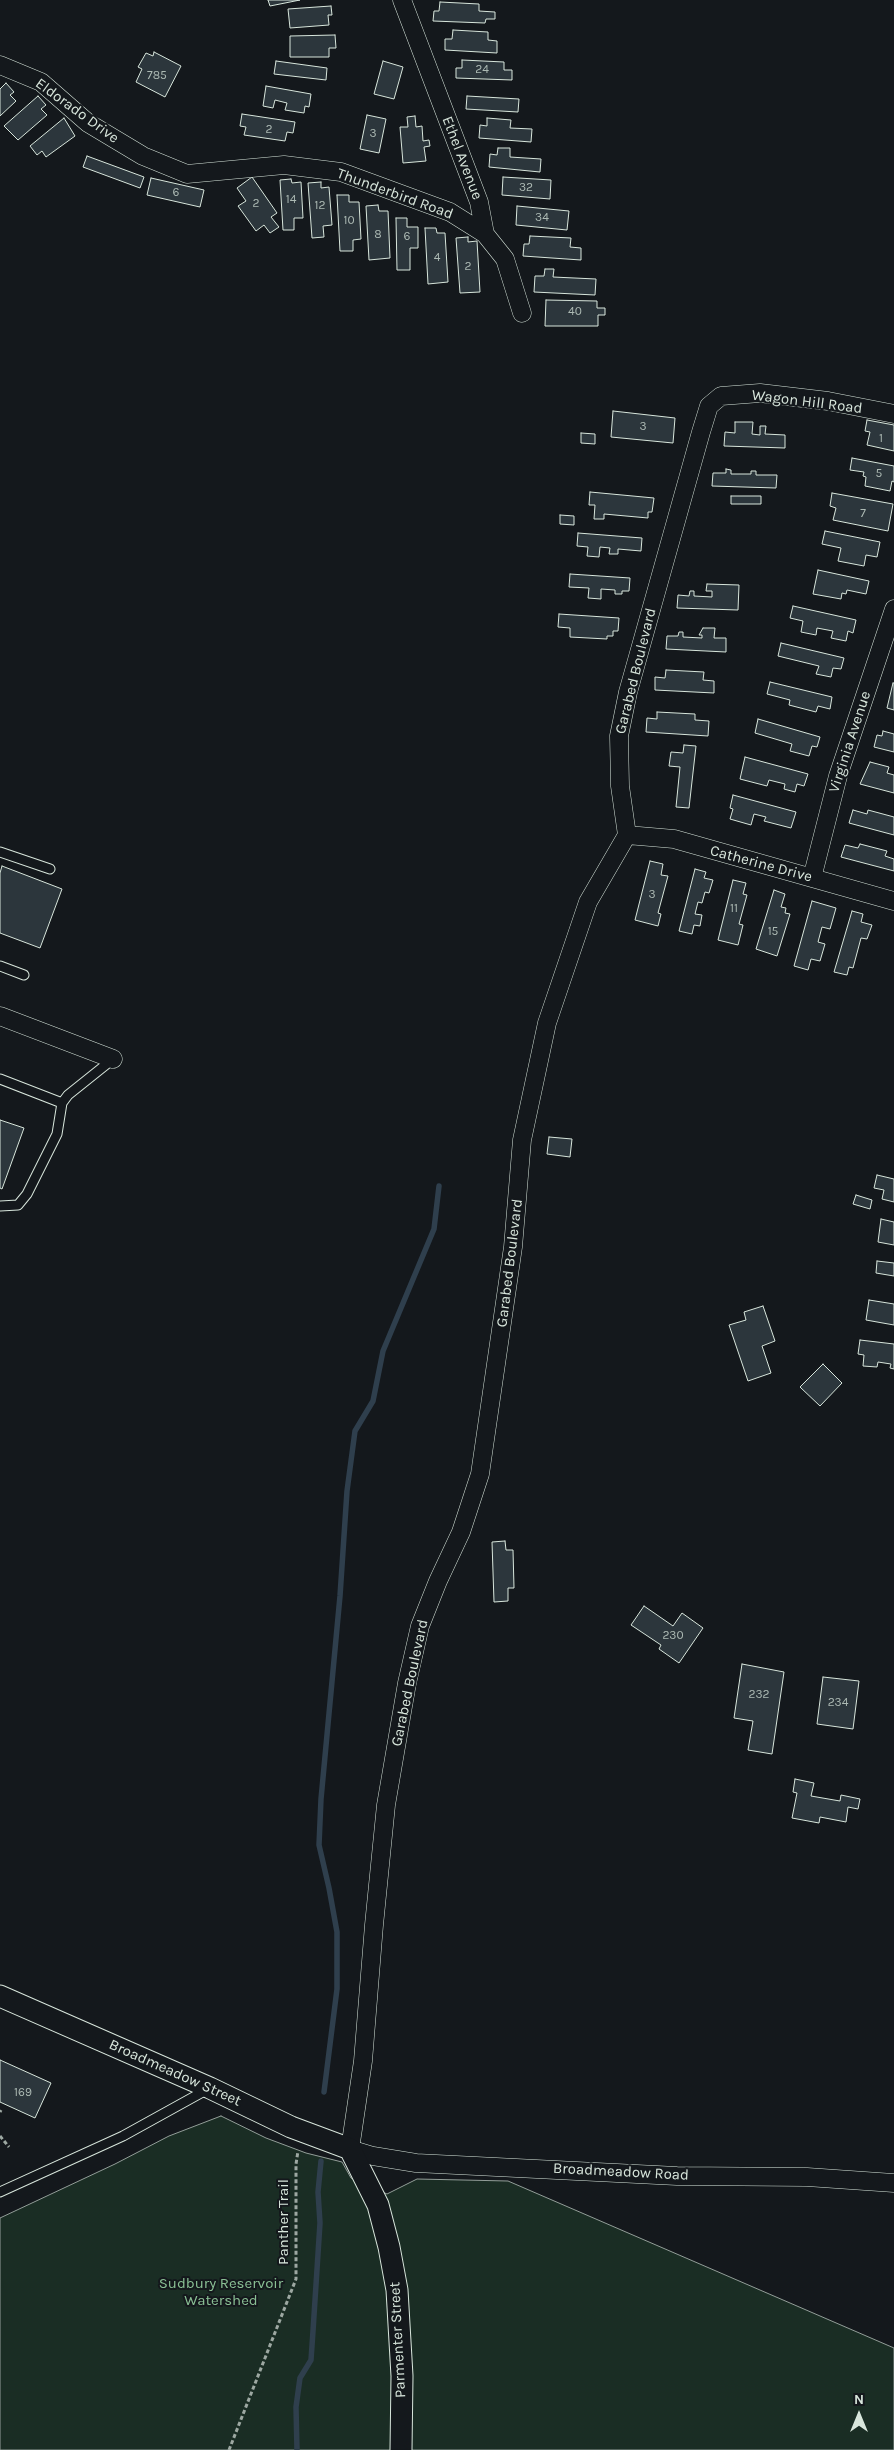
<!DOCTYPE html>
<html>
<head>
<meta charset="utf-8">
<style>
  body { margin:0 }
  #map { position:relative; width:894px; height:2450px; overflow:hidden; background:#14181c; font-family:Karla,sans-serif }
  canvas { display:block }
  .north { position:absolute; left:834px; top:2390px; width:50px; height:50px; -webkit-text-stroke:4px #14181c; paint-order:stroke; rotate:0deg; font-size:14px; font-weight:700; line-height:20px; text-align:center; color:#d8e6dc }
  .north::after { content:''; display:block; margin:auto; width:18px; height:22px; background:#d8e6dc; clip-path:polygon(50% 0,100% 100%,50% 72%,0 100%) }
</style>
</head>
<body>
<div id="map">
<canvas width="894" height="2450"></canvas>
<div class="north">N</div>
</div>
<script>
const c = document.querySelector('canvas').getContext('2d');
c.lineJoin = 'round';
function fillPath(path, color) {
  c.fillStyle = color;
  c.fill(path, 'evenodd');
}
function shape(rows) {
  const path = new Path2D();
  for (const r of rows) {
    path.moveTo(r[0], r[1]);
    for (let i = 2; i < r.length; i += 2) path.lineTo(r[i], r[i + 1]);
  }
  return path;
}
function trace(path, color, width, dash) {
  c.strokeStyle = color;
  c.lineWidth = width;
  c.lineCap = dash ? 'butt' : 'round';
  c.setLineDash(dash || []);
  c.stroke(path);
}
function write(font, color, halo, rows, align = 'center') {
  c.font = font + ' Karla,sans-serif';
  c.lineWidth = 4;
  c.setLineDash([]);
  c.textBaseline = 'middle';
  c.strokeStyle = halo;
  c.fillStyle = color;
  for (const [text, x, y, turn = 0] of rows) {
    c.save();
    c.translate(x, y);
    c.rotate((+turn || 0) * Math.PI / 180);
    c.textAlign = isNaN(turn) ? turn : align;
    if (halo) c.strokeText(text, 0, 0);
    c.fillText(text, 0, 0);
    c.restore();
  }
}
const green = shape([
  [221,2116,266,2138,306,2153,342,2162,351,2178,387,2194,417,2179,508,2181,894,2348,894,2450,0,2450,0,2218,115,2164,169,2136,221,2116]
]);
fillPath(green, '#1a2d24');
trace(green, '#939e99', 1);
trace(shape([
  [324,2092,337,1989,337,1932,329,1888,319,1845,321,1799,340,1596,347,1491,355,1431,373,1401,383,1351,434,1229,439,1186],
  [297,2450,296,2407,300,2378,311,2360,313,2331,320,2223,318,2192,321,2161]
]), '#2f3f4d', 5.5);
const building = shape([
  [268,0,300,0,270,6,268,0],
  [440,2,479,4,479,11,495,12,495,19,486,19,485,23,433,21,434,11,439,11,440,2],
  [331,6,332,15,328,15,329,25,290,28,288,9,331,6],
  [453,30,488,32,488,40,497,41,497,53,445,50,445,39,452,39,453,30],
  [335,35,336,48,329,48,329,57,290,57,290,36,335,35],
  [154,52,181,66,165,97,136,82,142,69,138,67,146,53,153,56,154,52],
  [462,60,504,62,504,70,512,70,512,80,456,78,456,68,462,68,462,60],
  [276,61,327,68,326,80,274,74,276,61],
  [383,61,403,67,394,99,374,94,383,61],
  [6,83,14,92,10,95,16,101,0,116,0,89,6,83],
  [266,86,311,94,309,107,305,106,304,113,285,110,287,103,275,100,273,108,263,106,266,86],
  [38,96,46,105,41,109,47,115,18,140,4,126,38,96],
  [467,96,519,99,518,112,466,109,467,96],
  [242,114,295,122,293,133,287,132,285,141,244,135,246,127,240,126,242,114],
  [367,115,386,119,379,153,360,149,367,115],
  [415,116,416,127,422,126,423,141,429,140,430,146,424,147,426,161,403,163,400,127,408,127,407,117,415,116],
  [64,118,75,136,46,157,42,151,37,155,30,146,64,118],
  [487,118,511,120,510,128,532,129,531,142,479,138,480,125,487,126,487,118],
  [498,148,510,148,510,157,541,159,540,172,489,167,490,154,497,155,498,148],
  [87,156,144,177,140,188,83,167,87,156],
  [252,177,277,213,271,217,279,227,270,233,264,225,256,231,238,206,246,201,237,188,252,177],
  [503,177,551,180,550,199,502,195,503,177],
  [151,178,204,190,200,207,147,195,151,178],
  [291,179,292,183,301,182,303,218,294,218,294,230,283,230,280,180,291,179],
  [321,182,321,188,329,187,332,225,323,226,324,237,312,238,308,183,321,182],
  [337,195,349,195,349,202,359,202,361,239,353,240,353,251,340,251,337,195],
  [378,205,379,211,388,211,390,258,369,260,366,206,378,205],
  [517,206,569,211,567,230,516,225,517,206],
  [396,218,407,218,407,227,418,227,418,248,410,248,410,270,397,270,396,218],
  [425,228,436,228,437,233,445,233,448,282,428,284,425,228],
  [530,236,571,238,570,247,581,248,581,260,523,256,524,244,529,244,530,236],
  [468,237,468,242,477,241,480,292,460,293,456,238,468,237],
  [545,269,554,269,553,277,596,279,595,295,534,292,535,276,544,276,545,269],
  [546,300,597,301,597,308,605,308,605,315,598,315,598,326,545,326,546,300],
  [613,411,675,418,673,443,611,437,613,411],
  [867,420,894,425,894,451,867,445,870,432,865,431,867,420],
  [735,422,753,422,752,434,760,435,760,426,766,426,765,434,785,435,785,448,724,446,725,432,735,433,735,422],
  [581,433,595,434,595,444,581,443,581,433],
  [852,458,894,466,894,482,892,481,890,491,865,486,866,477,863,476,864,472,850,470,852,458],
  [726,469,731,470,731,474,751,474,751,471,756,471,756,475,777,475,776,488,712,486,713,473,726,473,726,469],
  [590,492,654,498,652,512,648,512,648,518,604,514,604,519,594,519,595,505,589,505,590,492],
  [832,493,893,504,888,531,833,520,836,508,830,506,832,493],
  [731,496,761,496,761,504,731,504,731,496],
  [560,515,574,516,574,525,560,524,560,515],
  [825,531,880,542,877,557,866,555,864,566,838,561,841,548,822,544,825,531],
  [578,533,642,538,641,551,618,549,618,554,609,554,610,548,600,547,599,557,587,556,588,547,577,546,578,533],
  [818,570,869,581,866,594,847,590,846,594,842,593,841,599,813,594,818,570],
  [570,574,630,578,629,591,622,591,622,594,615,594,615,590,601,589,601,599,588,598,589,588,569,587,570,574],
  [707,584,739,585,738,610,677,608,678,595,689,596,690,591,694,591,694,596,712,597,712,591,706,591,707,584],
  [793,606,856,620,853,633,848,631,846,641,831,638,833,631,817,628,816,635,801,632,803,621,790,618,793,606],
  [559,614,619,618,618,631,613,631,613,636,607,636,607,639,570,637,570,628,558,627,559,614],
  [703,628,715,628,714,638,726,638,726,652,666,649,667,636,678,636,679,632,683,632,683,637,702,638,702,635,699,635,703,628],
  [781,643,844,658,841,669,833,668,831,677,816,674,819,666,778,656,781,643],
  [666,670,704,672,703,680,714,681,714,693,655,690,655,677,665,678,666,670],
  [770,682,832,697,830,709,818,706,816,712,789,705,790,700,767,694,770,682],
  [893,683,894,683,894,710,887,708,893,683],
  [657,712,695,714,695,720,709,721,708,736,646,732,647,718,657,719,657,712],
  [758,719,820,737,817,747,812,746,809,756,790,751,792,744,755,733,758,719],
  [883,731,894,734,894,752,874,747,877,735,882,736,883,731],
  [684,745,696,746,689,808,676,807,680,767,669,766,671,752,683,753,684,745],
  [745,757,808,774,804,786,797,784,795,792,784,789,785,784,769,780,767,786,740,779,745,757],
  [870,762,889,767,887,773,894,775,894,793,860,784,870,762],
  [733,795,796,812,791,828,764,821,766,817,754,814,751,825,730,819,733,809,730,808,733,795],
  [853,810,867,814,868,810,894,817,894,835,849,823,853,810],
  [860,844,887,851,885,856,894,859,894,871,841,857,845,845,858,848,860,844],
  [650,861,663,864,661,875,668,876,658,913,661,914,658,926,635,920,650,861],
  [2,866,62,889,40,948,0,933,0,873,2,866],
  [695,869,706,872,704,878,713,880,709,893,705,892,702,903,698,902,695,914,702,915,700,926,694,925,692,934,679,931,695,869],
  [733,880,746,883,743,894,747,895,739,924,743,925,738,945,718,940,733,880],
  [774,890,785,894,781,907,786,908,785,913,790,914,777,956,756,949,774,890],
  [812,901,836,908,830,929,822,927,818,942,825,944,820,961,811,959,808,970,794,966,812,901],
  [852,911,863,914,861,922,872,925,867,939,861,938,853,968,849,967,847,975,834,972,852,911],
  [0,1120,24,1128,2,1189,0,1188,0,1120],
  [549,1137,572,1139,570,1157,547,1154,549,1137],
  [877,1175,894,1179,894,1202,882,1199,884,1190,874,1188,877,1175],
  [856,1195,872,1200,870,1209,853,1204,856,1195],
  [881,1219,894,1222,894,1245,878,1242,881,1219],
  [877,1261,894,1263,894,1276,876,1273,877,1261],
  [869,1300,894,1304,894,1325,866,1320,869,1300],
  [763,1306,775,1341,762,1346,771,1373,748,1381,729,1325,746,1320,744,1312,763,1306],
  [860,1340,894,1344,894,1369,890,1368,891,1364,878,1362,877,1367,863,1366,864,1355,858,1354,860,1340],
  [823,1364,842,1383,820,1406,800,1387,823,1364],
  [505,1541,506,1550,513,1550,514,1588,508,1588,508,1601,494,1602,492,1542,505,1541],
  [644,1606,673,1626,682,1613,703,1628,679,1663,659,1649,661,1645,631,1625,644,1606],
  [742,1664,784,1672,772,1754,748,1750,753,1721,734,1718,742,1664],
  [823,1677,859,1681,853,1729,817,1724,823,1677],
  [795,1779,814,1783,811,1796,840,1801,841,1795,860,1799,858,1809,848,1807,846,1822,820,1817,819,1823,792,1818,797,1793,793,1792,795,1779],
  [0,2060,51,2083,35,2118,0,2102,0,2060]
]);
fillPath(building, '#2c363c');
trace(building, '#d8e6dc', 1);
const service = shape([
  [0,852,50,869],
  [0,966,24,975],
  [0,1079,62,1103],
  [0,1206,18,1205,27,1194,57,1134,62,1103,68,1095,113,1059],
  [0,2192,123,2136,208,2089]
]);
const minor = shape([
  [402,0,479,202,485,234,505,259,522,313],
  [0,65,41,82,88,123,143,156,187,174,284,165,341,172,450,212,485,234],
  [894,414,828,401,760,393,721,396,709,406,701,432,628,692,619,736,620,786,627,835,588,902,547,1023,522,1140,513,1247,480,1474,461,1532,438,1581,420,1626,407,1683,386,1805,374,1925,363,2061,350,2149,373,2156,416,2163,677,2176,807,2177,894,2183],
  [627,835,674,839,894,901],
  [812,878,838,776,894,609],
  [0,1016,113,1059]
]);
const tertiary = shape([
  [0,1996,210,2088,291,2127,350,2149,378,2205,389,2247,397,2290,402,2376,401,2450]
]);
trace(service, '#d8e6dc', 11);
trace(minor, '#d8e6dc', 19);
trace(tertiary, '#d8e6dc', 23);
trace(shape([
  [0,2112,1,2110],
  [0,2136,9,2147],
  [229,2450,296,2279,296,2164,298,2151]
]), '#9da8a2', 3, [4, 2.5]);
trace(service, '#14181c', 9);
trace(minor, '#14181c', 18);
trace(tertiary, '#14181c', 21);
write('12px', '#adbab4', null, [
  ["24",482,70],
  ["785",157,76],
  ["2",269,130],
  ["3",373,134],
  ["32",526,188],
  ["6",176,193],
  ["14",291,200],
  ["2",256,204],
  ["12",320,206],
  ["34",542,218],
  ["10",349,221],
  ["8",378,235],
  ["6",407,237],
  ["4",437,258],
  ["2",468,267],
  ["40",575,312],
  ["3",643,427],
  ["1",881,439],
  ["5",879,474],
  ["7",863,514],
  ["3",652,895],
  ["11",734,909],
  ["15",773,932],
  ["230",673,1636],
  ["232",759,1695],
  ["234",838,1703],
  ["169",23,2093]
]);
write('15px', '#d8e6dc', '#14181c', [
  ["Eldorado Drive",77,111,36],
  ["Ethel Avenue",462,158,69],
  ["Thunderbird Road",395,194,20],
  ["Wagon Hill Road",807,402,7],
  ["Garabed Boulevard",636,671,-76],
  ["Virginia Avenue",850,742,-72],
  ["Catherine Drive",761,864,15],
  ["Garabed Boulevard",510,1263,-83],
  ["Garabed Boulevard",410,1683,-78],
  ["Broadmeadow Street",175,2073,24],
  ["Broadmeadow Road",621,2172,3],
  ["Panther Trail",284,2222,-90],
  ["Parmenter Street",398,2340,-93]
]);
write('15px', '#8ac095', '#14181c', [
  ["Sudbury Reservoir",221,2284],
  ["Watershed",221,2301]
]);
</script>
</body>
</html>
